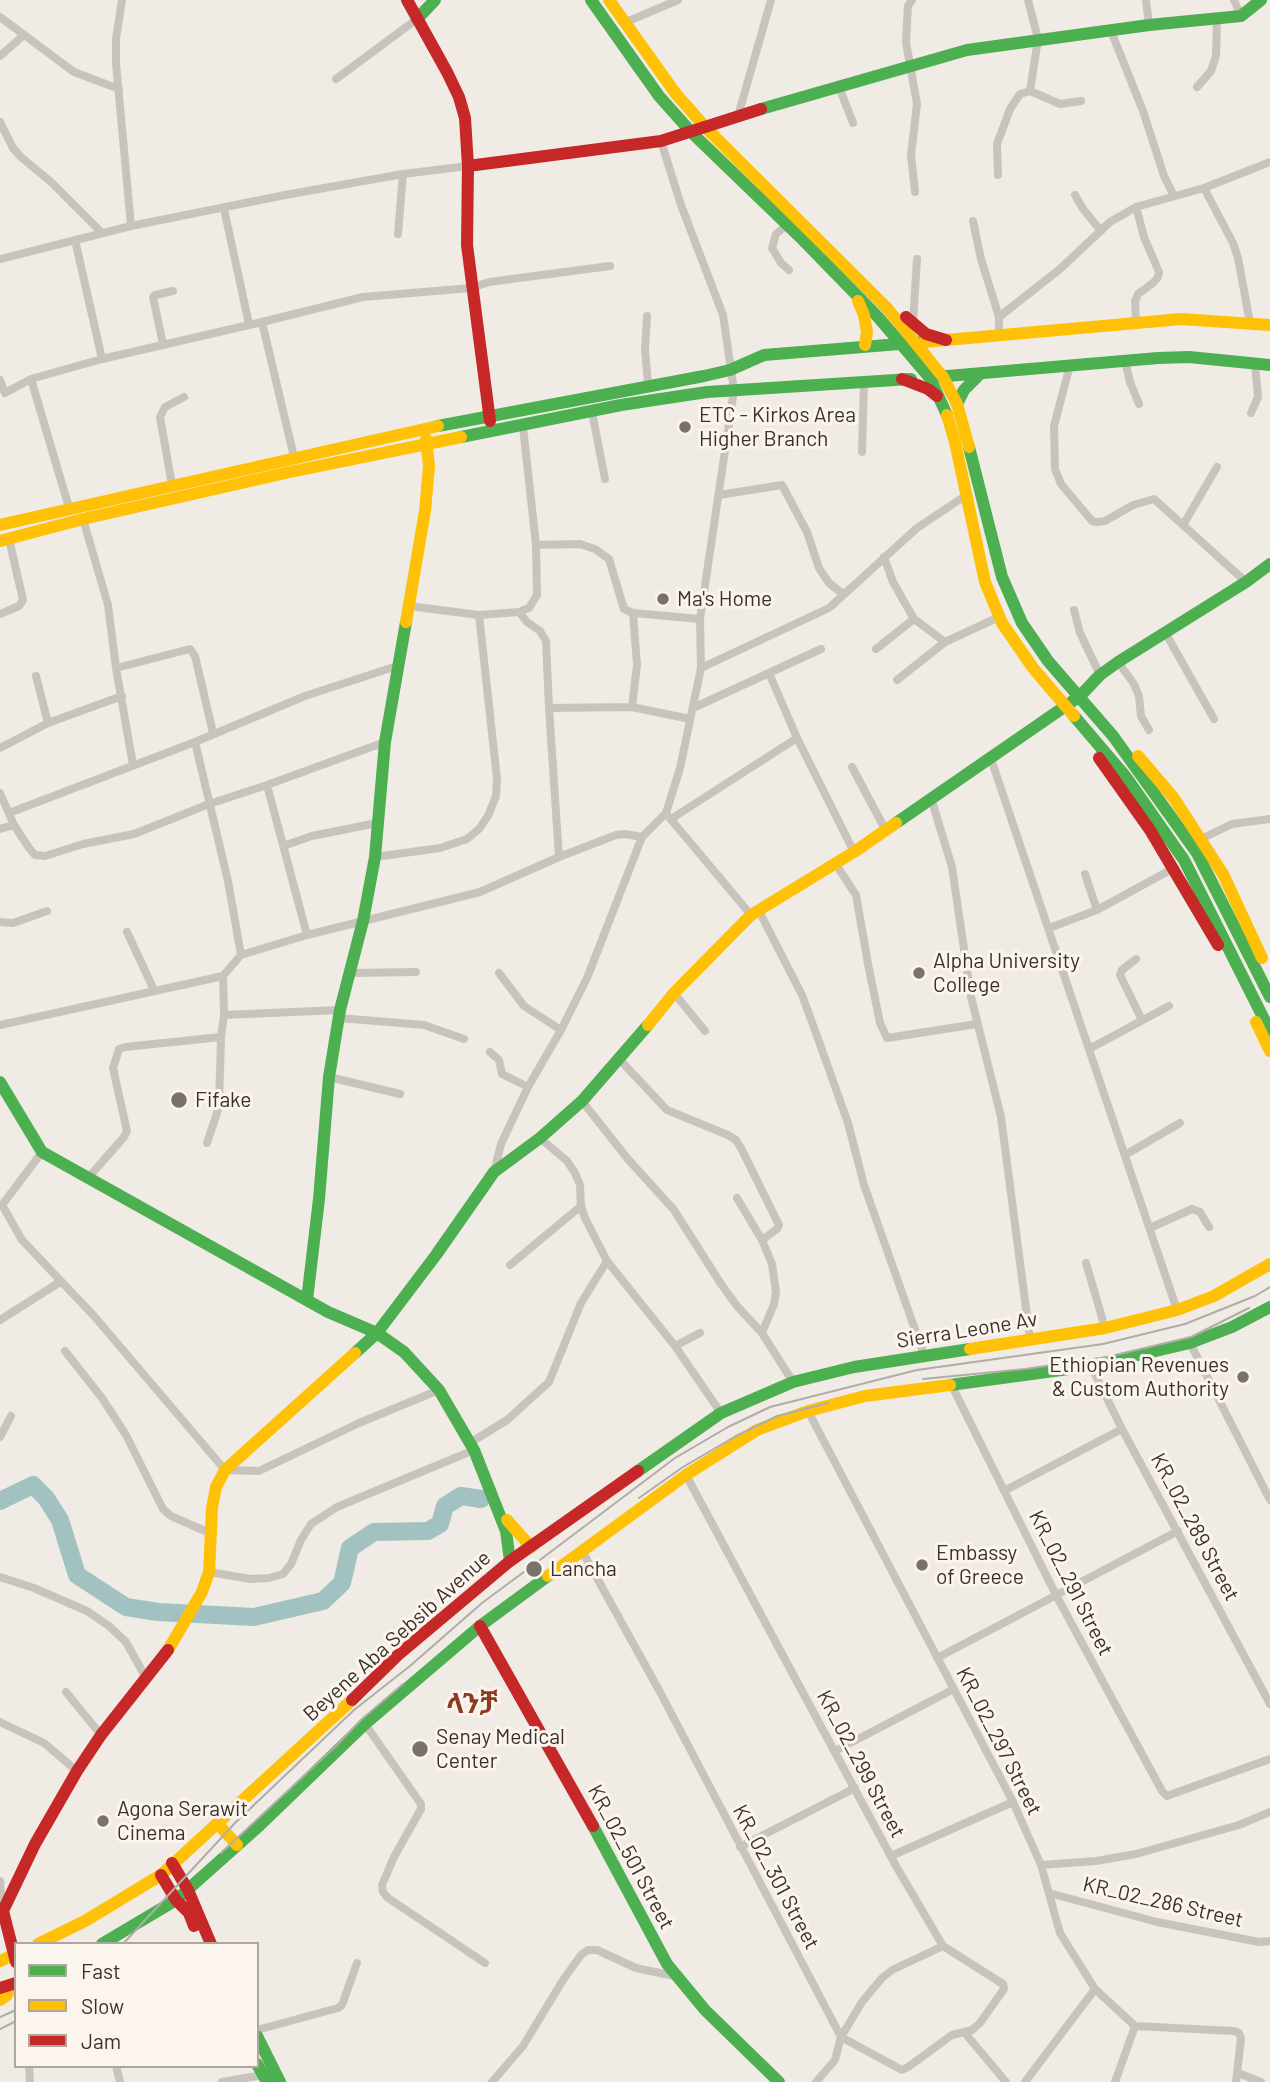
<!DOCTYPE html>
<html>
<head>
<meta charset="utf-8">
<style>
  body { margin:0 }
  #map { position:relative; width:1270px; height:2082px; overflow:hidden; background:#f0ebe5; font-family:Barlow,sans-serif }
  canvas { display:block }
  .legend { position:absolute; left:14px; top:1942px; width:245px; height:126px; box-sizing:border-box; background:#fbf5ee; border:2px solid #aea6a0; margin:0; padding:9px 12px; list-style:none; font-size:21px; color:#3b302b }
  .legend li { display:flex; align-items:center; gap:14px; height:35px }
  .legend b { width:35px; border:2px solid #aea6a0 }
</style>
</head>
<body>
<div id="map">
<canvas width="1270" height="2082"></canvas>
<ul class="legend">
<li><b style="height:9px;background:#4caf50"></b>Fast</li>
<li><b style="height:9px;background:#ffc107"></b>Slow</li>
<li><b style="height:9px;background:#c62828"></b>Jam</li>
</ul>
</div>
<script>
const c = document.querySelector('canvas').getContext('2d');
c.lineJoin = 'round';
function shape(rows) {
  const path = new Path2D();
  for (const r of rows) {
    path.moveTo(r[0], r[1]);
    for (let i = 2; i < r.length; i += 2) path.lineTo(r[i], r[i + 1]);
  }
  return path;
}
function trace(path, color, width, dash) {
  c.strokeStyle = color;
  c.lineWidth = width;
  c.lineCap = dash ? 'butt' : 'round';
  c.setLineDash(dash || []);
  c.stroke(path);
}
function write(font, color, halo, rows, align = 'center') {
  c.font = font + ' Barlow,"Noto Sans Ethiopic",sans-serif';
  c.lineWidth = 6;
  c.setLineDash([]);
  c.textBaseline = 'middle';
  c.strokeStyle = halo;
  c.fillStyle = color;
  for (const [text, x, y, turn = 0] of rows) {
    c.save();
    c.translate(x, y);
    c.rotate((+turn || 0) * Math.PI / 180);
    c.textAlign = isNaN(turn) ? turn : align;
    if (halo) c.strokeText(text, 0, 0);
    c.fillText(text, 0, 0);
    c.restore();
  }
}
trace(shape([
  [0,1501,33,1485,46,1498,60,1520,77,1575,126,1607,158,1612,254,1617,323,1601,342,1583,350,1548,374,1532,428,1531,440,1524,445,1506,461,1496,481,1499]
]), '#a1c2c1', 18);
trace(shape([
  [122,0,116,39,116,63,131,226],
  [912,0,908,6,906,42,917,104,911,155,915,192],
  [1146,0,1149,25],
  [1234,0,1241,16],
  [0,17,74,72,119,89],
  [624,23,678,0],
  [1111,31,1143,111,1164,176,1174,196],
  [0,56,24,35],
  [336,79,417,19],
  [839,87,853,123],
  [1197,87,1211,71,1216,56,1217,20],
  [1030,91,1060,104,1081,101],
  [738,116,771,0],
  [0,122,13,148,21,157,51,182,102,233],
  [998,175,997,144,1010,109,1020,94,1030,91,1038,39,1028,0],
  [1204,188,1233,243,1238,258,1250,323],
  [1075,195,1083,209,1101,231],
  [224,209,249,324],
  [973,221,981,259,999,317,999,334],
  [787,225,776,234,772,248,781,263,789,270],
  [398,234,403,174],
  [75,240,102,359],
  [0,259,131,226,285,195,403,174,468,166],
  [647,316,645,349,648,384],
  [999,317,1060,269,1110,222,1136,207],
  [262,322,363,297,471,288,489,282,610,266],
  [1136,322,1135,301,1138,294,1153,283,1158,277,1159,272,1144,237,1136,207,1204,188,1270,162],
  [913,323,917,259],
  [163,344,153,297,155,295,173,291],
  [1125,361,1130,382,1139,404],
  [1070,365,1054,426,1055,469,1061,484,1092,521,1097,522,1105,521,1133,505,1154,499,1183,525],
  [31,379,70,511],
  [0,380,5,393,31,379,102,359,262,322,294,457],
  [592,412,605,479],
  [1251,413,1258,397,1255,363],
  [523,427,536,545,580,544,595,549,609,559,624,609,633,613,637,665,632,707,690,719],
  [862,452,864,382],
  [1217,467,1183,525,1246,582],
  [172,485,160,417,165,407,184,397],
  [719,495,782,485,807,532,819,568,829,583,843,594],
  [83,519,108,605,116,668,133,765],
  [536,545,537,595,529,608,519,612,527,622,540,631,546,641,549,708],
  [884,557,893,582,914,619,945,642],
  [1074,610,1080,633,1100,675],
  [633,613,700,619],
  [0,614,19,606,23,600,9,539],
  [479,615,519,612],
  [1165,632,1214,719],
  [876,649,914,619],
  [1118,662,1134,684,1139,696,1141,716,1149,730],
  [116,668,190,649,195,656,213,733],
  [701,668,829,608,917,528,968,494],
  [769,673,797,738],
  [36,676,48,723],
  [897,680,945,642,999,617],
  [693,708,821,649],
  [195,742,228,881,241,955,223,976,224,1015,221,1037],
  [0,748,48,723,122,696],
  [990,756,1177,1310],
  [852,767,885,829],
  [267,785,307,935,480,892,559,857,616,835,625,834,642,837],
  [0,793,14,825,29,848,35,855,45,856,83,844,134,834,209,804,267,785,385,742],
  [931,798,952,867,971,997,1001,1117,1030,1339],
  [9,813,195,742,305,696,397,666],
  [668,816,751,915],
  [671,819,797,738,854,852],
  [0,829,14,825],
  [1201,839,1232,824,1270,819],
  [283,846,312,836,377,823],
  [375,857,440,848,467,839,479,829,488,816,496,796,497,779,479,615,409,606],
  [559,857,549,708,632,707],
  [835,863,856,895,868,964,880,1023,887,1038,977,1024],
  [1085,874,1097,910],
  [759,911,802,995,817,1036,848,1123,864,1185,924,1355],
  [0,922,13,923,47,911],
  [1049,928,1097,910,1174,868],
  [127,932,154,990],
  [241,955,307,935],
  [1136,959,1122,970,1120,975,1142,1020],
  [350,973,416,972],
  [499,973,524,1006,561,1030],
  [674,993,705,1031],
  [224,1015,340,1010],
  [339,1018,424,1025,464,1039],
  [0,1025,223,976],
  [1089,1049,1169,1006],
  [490,1052,499,1060,502,1074,528,1087],
  [620,1060,667,1110,728,1135,736,1140,741,1148,779,1225,777,1229,762,1240,772,1264,776,1292,774,1304,762,1333],
  [329,1077,400,1094],
  [582,1101,627,1158,674,1210,721,1284,737,1306,762,1333,793,1382],
  [540,1138,567,1161,575,1173,580,1185,581,1206,585,1218,607,1261,675,1346,721,1413],
  [42,1152,2,1205,22,1240,94,1316,225,1470,259,1471,359,1423,439,1390],
  [1125,1155,1180,1123],
  [494,1172,501,1144,528,1087,561,1030,587,978,642,837,666,813,680,768,701,668,700,619,734,390,723,315,681,205,661,141],
  [88,1178,124,1137,127,1131,113,1068,119,1049,125,1047,221,1037,219,1107,207,1143],
  [737,1198,762,1240],
  [1150,1228,1192,1209,1200,1212,1209,1227],
  [1086,1263,1105,1328],
  [510,1265,581,1206],
  [0,1320,60,1282],
  [1190,1343,1270,1500],
  [675,1346,700,1333],
  [65,1351,102,1398,126,1435,163,1509,171,1516,212,1534],
  [1091,1366,1122,1429,1270,1704],
  [951,1384,1056,1595,1162,1791,1167,1796,1175,1793,1270,1759],
  [808,1411,1013,1802,1041,1865,1060,1933,1095,1989,1135,2026,1115,2082],
  [0,1437,11,1416],
  [470,1443,507,1420,549,1382,581,1303,607,1261],
  [686,1475,896,1866,943,1946,1003,1984,1004,1989,980,2023,972,2030,964,2032],
  [1004,1491,1122,1429],
  [582,1551,660,1692,841,2037,902,2070,908,2067,952,2035,964,2032,1006,2082],
  [209,1572,250,1579,269,1578,283,1574,291,1564,301,1540,311,1524,337,1507,474,1450],
  [0,1577,34,1588,87,1611,109,1626,126,1642,146,1678],
  [937,1658,1178,1531],
  [66,1692,101,1735],
  [0,1722,44,1743,77,1771],
  [365,1724,421,1804,421,1809,394,1857,382,1885,383,1892,388,1898,485,1963],
  [835,1751,952,1690],
  [740,1847,855,1788],
  [891,1856,1013,1802],
  [1041,1865,1096,1861,1136,1854,1239,1825,1270,1812],
  [0,1881,2,1908],
  [1049,1893,1157,1922,1259,1942,1270,1941],
  [1135,2026,1234,2031,1239,2033,1241,2038,1236,2082],
  [257,2030,338,2008,342,2005,357,1963],
  [29,2066,30,2082],
  [116,2066,120,2082],
  [1238,2073,1261,2082],
  [222,2082,263,2075],
  [492,2082,523,2046,563,1980,581,1955,588,1950,597,1950,636,1968,674,1976],
  [816,2082,835,2060,841,2037,862,2002,882,1978,892,1970,943,1946],
  [1025,2082,1095,1989]
]), '#c9c3be', 8);
trace(shape([
  [591,0,659,96,691,132,803,240,878,317,930,378,947,415],
  [417,19,435,0],
  [761,109,967,50,1149,25,1241,16,1261,0],
  [936,377,1158,358,1189,357,1270,365],
  [957,404,964,390,981,373],
  [438,426,704,376,730,370,764,355,924,342],
  [461,437,621,405,707,392,911,379],
  [969,447,1002,577,1022,623,1048,661,1113,736,1197,853,1270,997],
  [1074,716,1126,777,1184,860,1270,1031],
  [896,823,1080,696,1100,675,1118,662,1246,582,1270,564],
  [0,1082,42,1152,328,1312,377,1333,404,1352,439,1390,474,1450,506,1531,510,1561],
  [307,1300,319,1199,329,1077,340,1010,363,921,375,857,385,742,406,622],
  [355,1353,377,1333,436,1255,494,1172,540,1138,582,1101,648,1025],
  [950,1385,1091,1366,1190,1343,1232,1327,1270,1307],
  [638,1471,721,1413,793,1382,854,1367,970,1349],
  [593,1826,667,1964,705,2010,779,2082],
  [102,1944,176,1900,259,1826,365,1724,480,1626,548,1576],
  [257,2036,280,2082],
  [257,2064,267,2082]
]), '#4caf50', 12);
trace(shape([
  [609,0,676,94,706,128,887,308,943,377,957,404,969,447],
  [858,301,864,315,867,332,865,345],
  [924,342,1181,319,1270,325],
  [947,415,955,442,985,582,1002,623,1033,668,1074,716],
  [0,525,438,426],
  [0,541,83,519,290,472,461,437],
  [406,622,425,511,429,466,426,439],
  [1138,756,1173,797,1223,874,1262,958],
  [1256,1022,1270,1051],
  [648,1025,674,993,751,915,854,852,896,823],
  [970,1349,1105,1328,1177,1310,1214,1296,1270,1264],
  [507,1520,531,1547],
  [548,1576,686,1475,757,1430,808,1411,865,1396,950,1385],
  [168,1650,202,1592,209,1572,212,1508,216,1487,225,1470,355,1353],
  [218,1824,237,1845],
  [38,1944,85,1921,161,1875,352,1700],
  [0,1961,16,1954],
  [0,2000,7,1995,12,1984]
]), '#ffc107', 12);
trace(shape([
  [407,0,447,72,459,97,465,118,468,166,467,245,490,421],
  [468,166,661,141,761,109],
  [906,317,926,334,946,340],
  [902,379,928,389,937,396],
  [1099,758,1150,830,1218,945],
  [480,1626,593,1826],
  [352,1700,398,1655,510,1561,638,1471],
  [172,1863,188,1890,211,1944],
  [161,1875,176,1900,189,1913,194,1926],
  [16,1962,3,1911,35,1844,77,1771,101,1735,168,1650],
  [0,1988,16,1983]
]), '#c62828', 12);
trace(shape([
  [923,1379,1025,1369,1107,1357,1191,1337,1249,1308],
  [639,1498,683,1467,736,1436,777,1416,828,1403],
  [221,1853,336,1746,362,1719,403,1684],
  [123,1944,236,1822,354,1710,410,1666,482,1603,532,1566,675,1458,728,1427,770,1407,917,1370,1103,1344,1185,1324,1255,1296,1270,1287],
  [0,2017,16,2010],
  [0,2029,16,2021]
]), '#b1aca8', 2);
for (const [x, y, r, color] of [
  [685,427,7,"#7a716c"],
  [663,599,7,"#7a716c"],
  [919,973,7,"#7a716c"],
  [179,1100,9,"#7a716c"],
  [1243,1377,7,"#7a716c"],
  [922,1565,7,"#7a716c"],
  [534,1569,9,"#7a716c"],
  [420,1749,9,"#7a716c"],
  [103,1821,7,"#7a716c"]
]) {
  const dot = new Path2D();
  dot.arc(x, y, r, 0, 2 * Math.PI);
  c.fillStyle = color;
  c.fill(dot);
  trace(dot, '#fbf5ee', 2.5);
}
write('21px', '#3b302b', '#fbf5ee', [
  ["ETC - Kirkos Area",699,415],
  ["Higher Branch",699,439],
  ["Ma's Home",677,599],
  ["Alpha University",933,961],
  ["College",933,985],
  ["Fifake",195,1100],
  ["Ethiopian Revenues",1229,1365,"right"],
  ["& Custom Authority",1229,1389,"right"],
  ["Embassy",936,1553],
  ["of Greece",936,1577],
  ["Lancha",550,1569],
  ["Senay Medical",436,1737],
  ["Center",436,1761],
  ["Agona Serawit",117,1809],
  ["Cinema",117,1833]
], 'left');
write('21px', '#3b302b', '#fbf5ee', [
  ["Sierra Leone Av",967,1330,-9],
  ["KR_02_289 Street",1195,1527,62],
  ["KR_02_291 Street",1071,1583,63],
  ["Beyene Aba Sebsib Avenue",397,1636,-42],
  ["KR_02_297 Street",999,1741,63],
  ["KR_02_299 Street",861,1764,62],
  ["KR_02_501 Street",631,1857,62],
  ["KR_02_301 Street",776,1877,62],
  ["KR_02_286 Street",1163,1902,13]
]);
write('bold 28px', '#8c3b22', '#fbf5ee', [
  ["ላንቻ",472,1704]
]);
</script>
</body>
</html>
